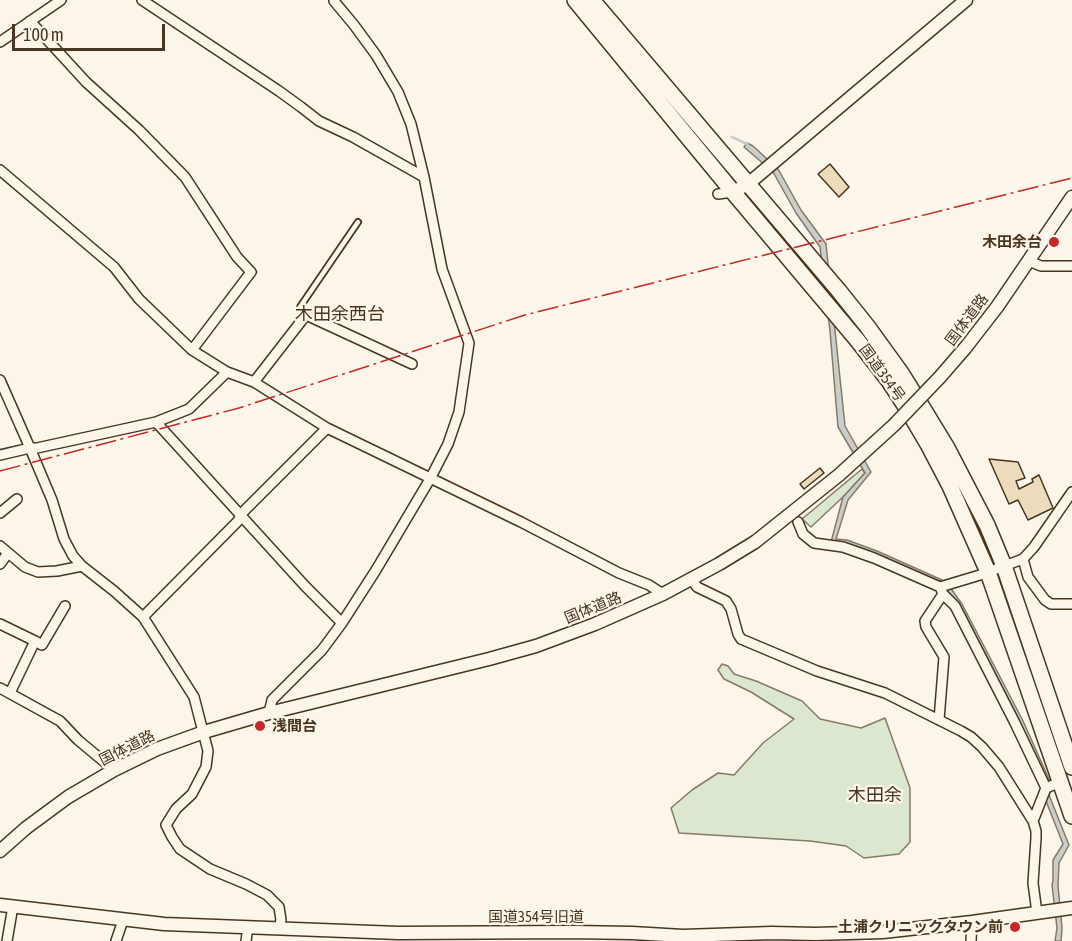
<!DOCTYPE html>
<html>
<head>
<meta charset="utf-8">
<style>
  body { margin:0 }
  #map { position:relative; width:1072px; height:941px; overflow:hidden; background:#fbf6e9; font-family:"Asap Condensed",sans-serif }
  canvas { display:block }
  .scale { position:absolute; left:12px; top:24px; width:153px; height:27px; box-sizing:border-box; border:3px solid #4a3520; border-top:0; padding-left:8px; font-size:18px; line-height:21px; white-space:nowrap; color:#4a3520; -webkit-text-stroke:4px #fbf6e9; paint-order:stroke }
</style>
</head>
<body>
<div id="map">
<canvas width="1072" height="941"></canvas>
<div class="scale">100 m</div>
</div>
<script>
const c = document.querySelector('canvas').getContext('2d');
c.lineJoin = 'round';
function fillPath(path, color) {
  c.fillStyle = color;
  c.fill(path, 'evenodd');
}
function shape(rows) {
  const path = new Path2D();
  for (const r of rows) {
    path.moveTo(r[0], r[1]);
    for (let i = 2; i < r.length; i += 2) path.lineTo(r[i], r[i + 1]);
  }
  return path;
}
function trace(path, color, width, dash) {
  c.strokeStyle = color;
  c.lineWidth = width;
  c.lineCap = dash ? 'butt' : 'round';
  c.setLineDash(dash || []);
  c.stroke(path);
}
function write(font, color, halo, rows, align = 'center') {
  c.font = font + ' "Asap Condensed","Noto Sans JP",sans-serif';
  c.lineWidth = 4.5;
  c.setLineDash([]);
  c.textBaseline = 'middle';
  c.strokeStyle = halo;
  c.fillStyle = color;
  for (const [text, x, y, turn = 0] of rows) {
    c.save();
    c.translate(x, y);
    c.rotate((+turn || 0) * Math.PI / 180);
    c.textAlign = isNaN(turn) ? turn : align;
    if (halo) c.strokeText(text, 0, 0);
    c.fillText(text, 0, 0);
    c.restore();
  }
}
const green = shape([
  [862,469,865,473,843,497,811,527,802,519,862,469],
  [722,664,728,666,734,674,756,681,802,701,820,719,861,728,885,718,910,788,910,842,899,854,864,858,846,846,810,841,679,833,671,808,692,790,718,773,734,775,763,743,794,719,751,692,724,679,718,670,722,664]
]);
fillPath(green, '#dce7d0');
trace(green, '#887966', 1.5);
const water = shape([
  [747,143,753,146,778,169,801,210,826,244,845,426,871,472,848,500,836,539,847,540,877,551,942,580,949,586,962,604,1023,721,1053,788,1049,795,1069,845,1059,863,1058,886,1062,928,1061,941,1055,941,1057,928,1052,885,1053,881,1053,860,1063,844,1044,796,1048,790,945,589,831,542,843,497,865,473,838,427,830,331,820,247,796,213,773,172,744,147,747,143]
]);
fillPath(water, '#c9cecd');
trace(water, '#887966', 1.5);
trace(shape([
  [732,137,747,144]
]), '#c9cecd', 3);
const building = shape([
  [830,164,849,187,839,197,818,174,830,164],
  [989,459,1018,462,1025,478,1016,481,1019,489,1033,482,1032,479,1039,475,1053,508,1028,520,1018,500,1009,504,989,459],
  [820,468,824,473,804,489,800,484,820,468]
]);
fillPath(building, '#ecdcbc');
trace(building, '#4a3520', 1.5);
const service = shape([
  [306,315,300,307,358,222]
]);
const minor = shape([
  [142,0,279,91,301,107,319,121,353,137,424,177],
  [30,21,86,82,139,130,185,177,237,257,251,272,192,350],
  [0,42,61,0],
  [0,170,114,267,139,299,192,350,227,372,254,382,327,428,521,522,619,573,649,585,663,594],
  [718,194,733,192],
  [1029,261,1041,266,1072,266],
  [0,380,30,448,52,500,64,539,73,556,82,566,114,591,143,617,194,697,208,751,206,767,192,794,176,809,166,825,172,837,180,849,210,869,246,884,267,895,279,907,281,920,279,928],
  [254,382,306,315,412,364],
  [156,422,305,586,342,623],
  [0,455,30,448,37,448,156,422,189,409,227,372],
  [0,513,17,499],
  [798,522,803,534,814,543,843,547,874,558,940,587,943,594,955,606,1015,723,1046,788],
  [0,546,25,567,38,572,57,571,82,566],
  [1023,559,1034,547,1072,492],
  [0,564,8,553],
  [692,579,697,587,726,601,731,609,738,634,741,639,817,671,885,693,961,731,971,737,982,747,999,767,1033,821,1036,831,1036,838,1033,883,1037,913],
  [940,587,980,575,1023,559,1028,577,1045,600,1051,604,1072,604],
  [143,617,239,520,240,515,327,428],
  [0,624,35,641,10,693],
  [35,641,42,645,65,606],
  [0,688,60,721,78,740,114,770],
  [269,713,272,700,322,650,342,623,376,570,430,479,448,444,459,412,469,343,442,269,424,177,411,124,398,92,376,55,354,25,334,1],
  [939,720,944,657,926,627,925,621,943,594],
  [1033,821,1046,788,1060,782],
  [7,941,13,906],
  [116,941,123,920],
  [246,941,248,927],
  [971,941,972,922]
]);
const tertiary = shape([
  [733,192,748,184,966,0],
  [940,377,966,347,997,307,1072,197],
  [0,851,26,828,68,797,114,770,157,749,204,732,269,713,489,659,536,646,595,624,663,594,719,564,755,542],
  [0,905,164,924,398,933,572,932,632,933,683,936,772,933,815,934,883,932,972,922,1072,908]
]);
const trunk = shape([
  [575,0,733,192,858,341,889,381,906,407,929,446,950,486,988,572,1072,816],
  [592,0,839,291,867,326,901,373,916,397,947,448,987,525,1004,566,1072,767]
]);
trace(service, '#4a3520', 8);
trace(minor, '#4a3520', 12);
trace(tertiary, '#4a3520', 15);
trace(trunk, '#4a3520', 18);
trace(service, '#fbf6e9', 4.5);
trace(minor, '#fbf6e9', 9);
trace(tertiary, '#fbf6e9', 12);
trace(trunk, '#fbf6e9', 15);
const tertiaryBridge = shape([
  [755,542,839,475,894,425,940,377]
]);
trace(tertiaryBridge, '#4a3520', 15, []);
trace(tertiaryBridge, '#fbf6e9', 12);
trace(shape([
  [0,471,239,408,525,315,1072,178]
]), '#c62828', 1.5, [21, 4.5, 3, 4.5]);
for (const [x, y, r, color] of [
  [1054,242,6,"#c62828"],
  [260,726,6,"#c62828"],
  [1015,927,6,"#c62828"]
]) {
  const dot = new Path2D();
  dot.arc(x, y, r, 0, 2 * Math.PI);
  c.fillStyle = color;
  c.fill(dot);
  trace(dot, '#fbf6e9', 2);
}
write('bold 15px', '#4a3520', '#fbf6e9', [
  ["木田余台",1042,242],
  ["浅間台",272,726,"left"],
  ["土浦クリニックタウン前",1003,927]
], 'right');
write('15px', '#4a3520', '#fbf6e9', [
  ["国体道路",967,320,-53],
  ["国道354号",882,373,54],
  ["国体道路",593,608,-22],
  ["国体道路",127,748,-27],
  ["国道354号旧道",536,917]
]);
write('18px', '#4a3520', '#fbf6e9', [
  ["木田余西台",340,314],
  ["木田余",875,795]
]);
</script>
</body>
</html>
